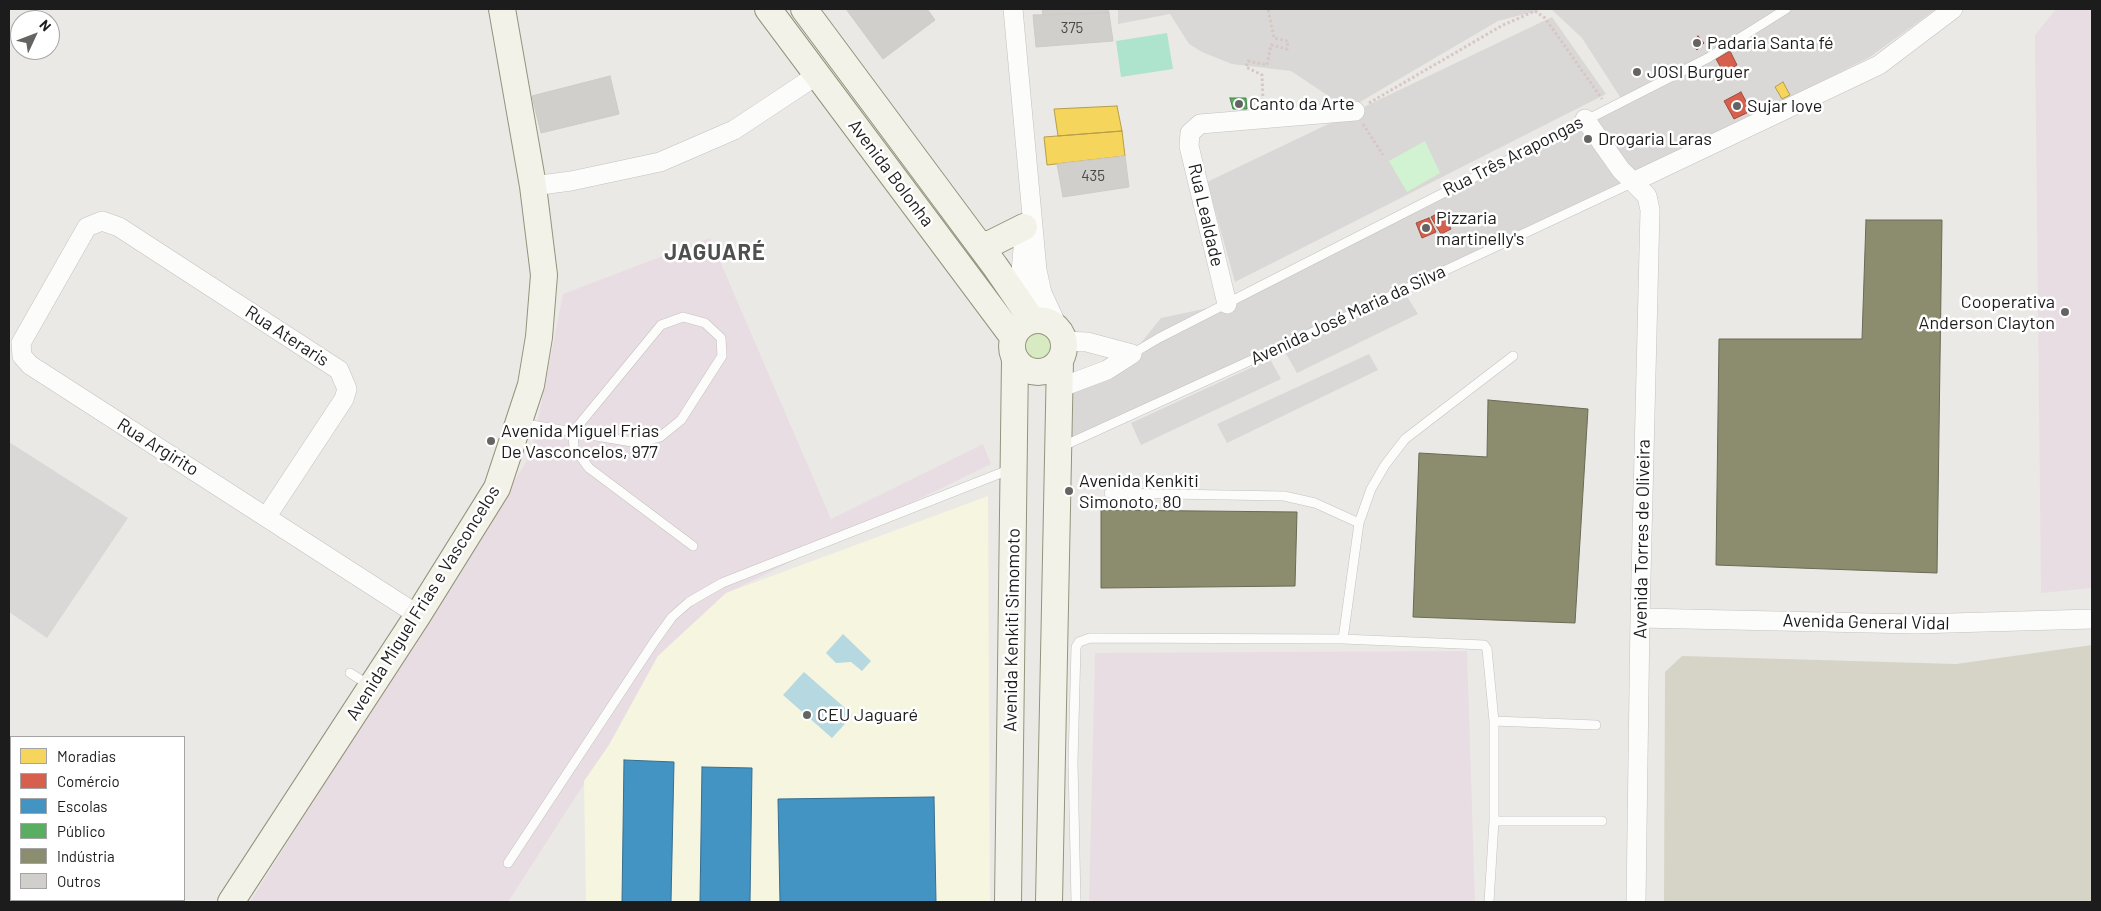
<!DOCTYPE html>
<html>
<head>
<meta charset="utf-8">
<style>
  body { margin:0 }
  #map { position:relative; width:2101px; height:911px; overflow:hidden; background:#ebe9e5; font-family:Barlow,sans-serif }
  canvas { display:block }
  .frame { position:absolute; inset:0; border:10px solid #1c1c1c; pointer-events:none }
  .legend { position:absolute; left:10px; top:736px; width:175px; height:165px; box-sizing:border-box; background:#fff; border:1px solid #a4a4a4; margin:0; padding:6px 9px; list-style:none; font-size:15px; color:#1c1c1c }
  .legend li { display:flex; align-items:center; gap:10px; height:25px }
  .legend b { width:25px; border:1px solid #a4a4a4 }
  .north { position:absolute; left:10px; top:10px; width:50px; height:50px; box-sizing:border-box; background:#fff; border:1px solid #a4a4a4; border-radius:50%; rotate:47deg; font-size:14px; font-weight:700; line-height:20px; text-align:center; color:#1c1c1c }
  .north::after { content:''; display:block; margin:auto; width:18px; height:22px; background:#646462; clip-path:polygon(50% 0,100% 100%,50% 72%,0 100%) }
</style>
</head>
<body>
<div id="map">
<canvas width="2101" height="911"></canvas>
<div class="frame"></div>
<ul class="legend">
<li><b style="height:14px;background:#f6d55c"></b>Moradias</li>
<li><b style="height:14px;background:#d6604d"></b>Comércio</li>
<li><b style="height:14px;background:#4393c3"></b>Escolas</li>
<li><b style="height:14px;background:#5aae61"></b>Público</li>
<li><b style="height:14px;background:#8c8c6e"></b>Indústria</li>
<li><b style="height:14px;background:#d1cfcc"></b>Outros</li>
</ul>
<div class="north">N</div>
</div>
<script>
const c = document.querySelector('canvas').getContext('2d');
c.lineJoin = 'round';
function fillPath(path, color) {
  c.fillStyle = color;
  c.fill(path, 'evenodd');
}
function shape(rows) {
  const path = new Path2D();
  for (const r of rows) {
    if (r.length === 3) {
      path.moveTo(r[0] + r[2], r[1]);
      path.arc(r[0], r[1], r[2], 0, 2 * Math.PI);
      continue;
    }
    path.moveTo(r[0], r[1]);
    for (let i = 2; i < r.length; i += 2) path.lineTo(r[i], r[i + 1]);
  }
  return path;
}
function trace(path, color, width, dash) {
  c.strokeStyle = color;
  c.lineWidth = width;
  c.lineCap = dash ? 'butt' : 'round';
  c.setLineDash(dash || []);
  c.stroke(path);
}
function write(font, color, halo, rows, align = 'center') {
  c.font = font + ' Barlow,sans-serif';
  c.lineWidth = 5;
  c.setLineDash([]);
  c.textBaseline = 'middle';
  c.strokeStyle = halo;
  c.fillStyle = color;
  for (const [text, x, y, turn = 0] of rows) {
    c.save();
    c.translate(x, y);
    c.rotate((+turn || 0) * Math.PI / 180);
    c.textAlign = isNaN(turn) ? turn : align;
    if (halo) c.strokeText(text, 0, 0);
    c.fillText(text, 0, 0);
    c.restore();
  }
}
fillPath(shape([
  [1118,9,1544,9,1498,21,1348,109,1291,71,1232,64,1202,52,1189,44,1170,14,1118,24],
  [1551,9,1936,9,1870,57,1629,179,1058,448,1059,388,1132,354,1161,318,1227,304,1622,100,1582,38],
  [1552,17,1606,94,1235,282,1207,182],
  [1406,295,1418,314,1297,373,1285,352],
  [1369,354,1378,370,1227,443,1217,424],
  [1270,359,1281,379,1141,445,1131,423]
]), '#dad8d6');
fillPath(shape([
  [2056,9,2092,9,2092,588,2041,593,2035,35],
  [710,238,831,519,983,444,991,464,727,593,658,656,609,745,508,902,250,902,531,454,563,294],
  [1467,651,1475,902,1089,902,1095,653]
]), '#e9dde4');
fillPath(shape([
  [988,496,990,902,586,902,584,781,609,745,658,656,726,593]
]), '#f6f5df');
fillPath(shape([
  [9,442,128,518,47,638,9,612]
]), '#d9d8d6');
fillPath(shape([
  [2092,645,2092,902,1664,902,1665,672,1682,656,1956,664]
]), '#d5d4c6');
fillPath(shape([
  [1038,346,13]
]), '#d8eac2');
fillPath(shape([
  [1425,141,1440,173,1407,192,1389,161]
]), '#d1f3d1');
fillPath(shape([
  [1167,33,1173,69,1121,77,1116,41]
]), '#aee4cd');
fillPath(shape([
  [843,634,871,661,862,671,851,662,836,663,826,653],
  [804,672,853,715,832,738,783,695]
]), '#b6d8e0');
const homes = shape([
  [1783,82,1790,95,1782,99,1775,87,1783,82],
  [1117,106,1122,131,1058,136,1054,109,1117,106],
  [1122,131,1125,156,1047,165,1044,137,1122,131]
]);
fillPath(homes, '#f6d55c');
trace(homes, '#b59e49', 1);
const shops = shape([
  [1698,36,1704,43,1697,50,1691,43,1698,36],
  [1730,51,1737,65,1724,73,1716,59,1730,51],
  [1741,92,1751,111,1734,119,1724,101,1741,92],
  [1442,211,1451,229,1441,234,1431,217,1442,211],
  [1429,218,1436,232,1422,238,1416,223,1429,218]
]);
fillPath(shops, '#d6604d');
trace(shops, '#9e4c3e', 1);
const schools = shape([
  [624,760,674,762,671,902,622,902,624,760],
  [702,767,752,768,750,902,700,902,702,767],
  [934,797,936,902,780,902,778,799,934,797]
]);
fillPath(schools, '#4393c3');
trace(schools, '#376f91', 1);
const public = shape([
  [1230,98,1246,98,1247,109,1233,109,1230,98]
]);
fillPath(public, '#5aae61');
trace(public, '#47824c', 1);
const industry = shape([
  [1866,220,1942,220,1937,573,1716,565,1719,339,1862,339,1866,220],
  [1488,400,1588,409,1575,623,1413,617,1419,453,1487,457,1488,400],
  [1101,510,1297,512,1295,586,1101,588,1101,510]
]);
fillPath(industry, '#8c8c6e');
trace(industry, '#6a6a55', 1);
const building = shape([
  [846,9,927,9,935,20,883,59,846,9],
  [1042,9,1108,9,1109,13,1043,15,1042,9],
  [1109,13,1113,41,1036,47,1033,15,1109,13],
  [610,76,619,114,541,133,532,96,610,76],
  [1125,156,1129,187,1063,197,1057,164,1125,156]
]);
fillPath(building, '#d1cfcc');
trace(building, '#cecac6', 1);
const lane = shape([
  [1132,354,1159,338,1708,58,1786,9],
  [520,423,573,432,638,443,660,437,681,420,722,356,721,338,705,323,683,317,661,325,573,432,574,448,589,468,693,546],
  [1061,447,1322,328,1634,182],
  [1109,493,1284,496,1315,503,1359,523],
  [1343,639,1359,523,1371,489,1385,465,1405,439,1513,356],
  [350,673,369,685],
  [1494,721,1596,725],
  [1494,821,1602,821],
  [508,863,654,642,672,617,689,602,722,583,1011,469],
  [1076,902,1073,762,1076,647,1079,642,1090,638,1343,639,1484,645,1487,649,1494,721,1494,821,1489,902]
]);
const street = shape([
  [1013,9,1037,270,1042,293,1059,330],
  [1585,119,1621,170,1647,196,1650,210,1640,618,1636,902],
  [1635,181,1879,65,1953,9],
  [533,186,571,181,660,162,734,130,817,75],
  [1025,223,1021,273,1031,306],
  [1227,304,1189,146,1190,133,1200,124,1355,111],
  [1064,341,1087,342,1132,354],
  [1059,388,1107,370,1132,354],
  [267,516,344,399,347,389,339,370,119,227,102,221,87,227,21,343,22,356,30,365,418,615],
  [1640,618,1915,624,2092,619],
  [9,881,11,883],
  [38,900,42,902]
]);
const secondary = shape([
  [768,9,1013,337],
  [804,9,995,266,1032,320],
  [979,244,990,244,1024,227],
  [1038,346,26],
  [231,902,418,615,497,488,531,385,539,337,544,275,533,186,502,9],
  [1008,902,1015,359],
  [1049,902,1060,360]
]);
trace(lane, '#c3c2c1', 10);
trace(street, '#c3c2c1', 20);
trace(secondary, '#93947c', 28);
trace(shape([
  [1263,101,1262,75,1246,67,1248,61,1267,65,1271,45,1287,49,1288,41,1274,38,1268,9],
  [1369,103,1503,25,1535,11,1545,18,1602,99],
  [1363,124,1383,155]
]), '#d7c7c4', 3, [2.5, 2.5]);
trace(lane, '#fcfcfb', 9);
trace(street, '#fcfcfb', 19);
trace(secondary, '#f3f2e9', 26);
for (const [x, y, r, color] of [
  [1697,43,5,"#646462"],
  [1637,72,5,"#646462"],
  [1239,104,5,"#646462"],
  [1737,106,5,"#646462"],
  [1588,139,5,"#646462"],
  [1426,228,5,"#646462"],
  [2065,312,5,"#646462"],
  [491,441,5,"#646462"],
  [1069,491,5,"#646462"],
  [807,715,5,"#646462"]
]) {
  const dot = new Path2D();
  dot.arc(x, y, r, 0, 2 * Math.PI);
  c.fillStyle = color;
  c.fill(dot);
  trace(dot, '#fff', 2);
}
write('15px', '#494948', null, [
  ["375",1072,28],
  ["435",1093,176]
]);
write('18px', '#1c1c1c', '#fff', [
  ["Padaria Santa fé",1707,43],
  ["JOSI Burguer",1647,72],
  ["Canto da Arte",1249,104],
  ["Sujar love",1747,106],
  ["Drogaria Laras",1598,139],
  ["Pizzaria",1436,218],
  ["martinelly's",1436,239],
  ["Cooperativa",2055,302,"right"],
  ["Anderson Clayton",2055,323,"right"],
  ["Avenida Miguel Frias",501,431],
  ["De Vasconcelos, 977",501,452],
  ["Avenida Kenkiti",1079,481],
  ["Simonoto, 80",1079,502],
  ["CEU Jaguaré",817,715]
], 'left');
write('18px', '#1c1c1c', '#fff', [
  ["Rua Três Arapongas",1513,156,-27],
  ["Avenida Bolonha",891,173,53],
  ["Rua Lealdade",1206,215,77],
  ["Avenida José Maria da Silva",1348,315,-25],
  ["Rua Ateraris",287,336,33],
  ["Rua Argirito",158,447,32],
  ["Avenida Torres de Oliveira",1642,539,-89],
  ["Avenida Miguel Frias e Vasconcelos",423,603,-58],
  ["Avenida General Vidal",1866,622,1],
  ["Avenida Kenkiti Simomoto",1012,630,-89]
]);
c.letterSpacing = '1px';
write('bold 22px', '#4f4f4f', '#fff', [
  ["JAGUARÉ",715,253]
]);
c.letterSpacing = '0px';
</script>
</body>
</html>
